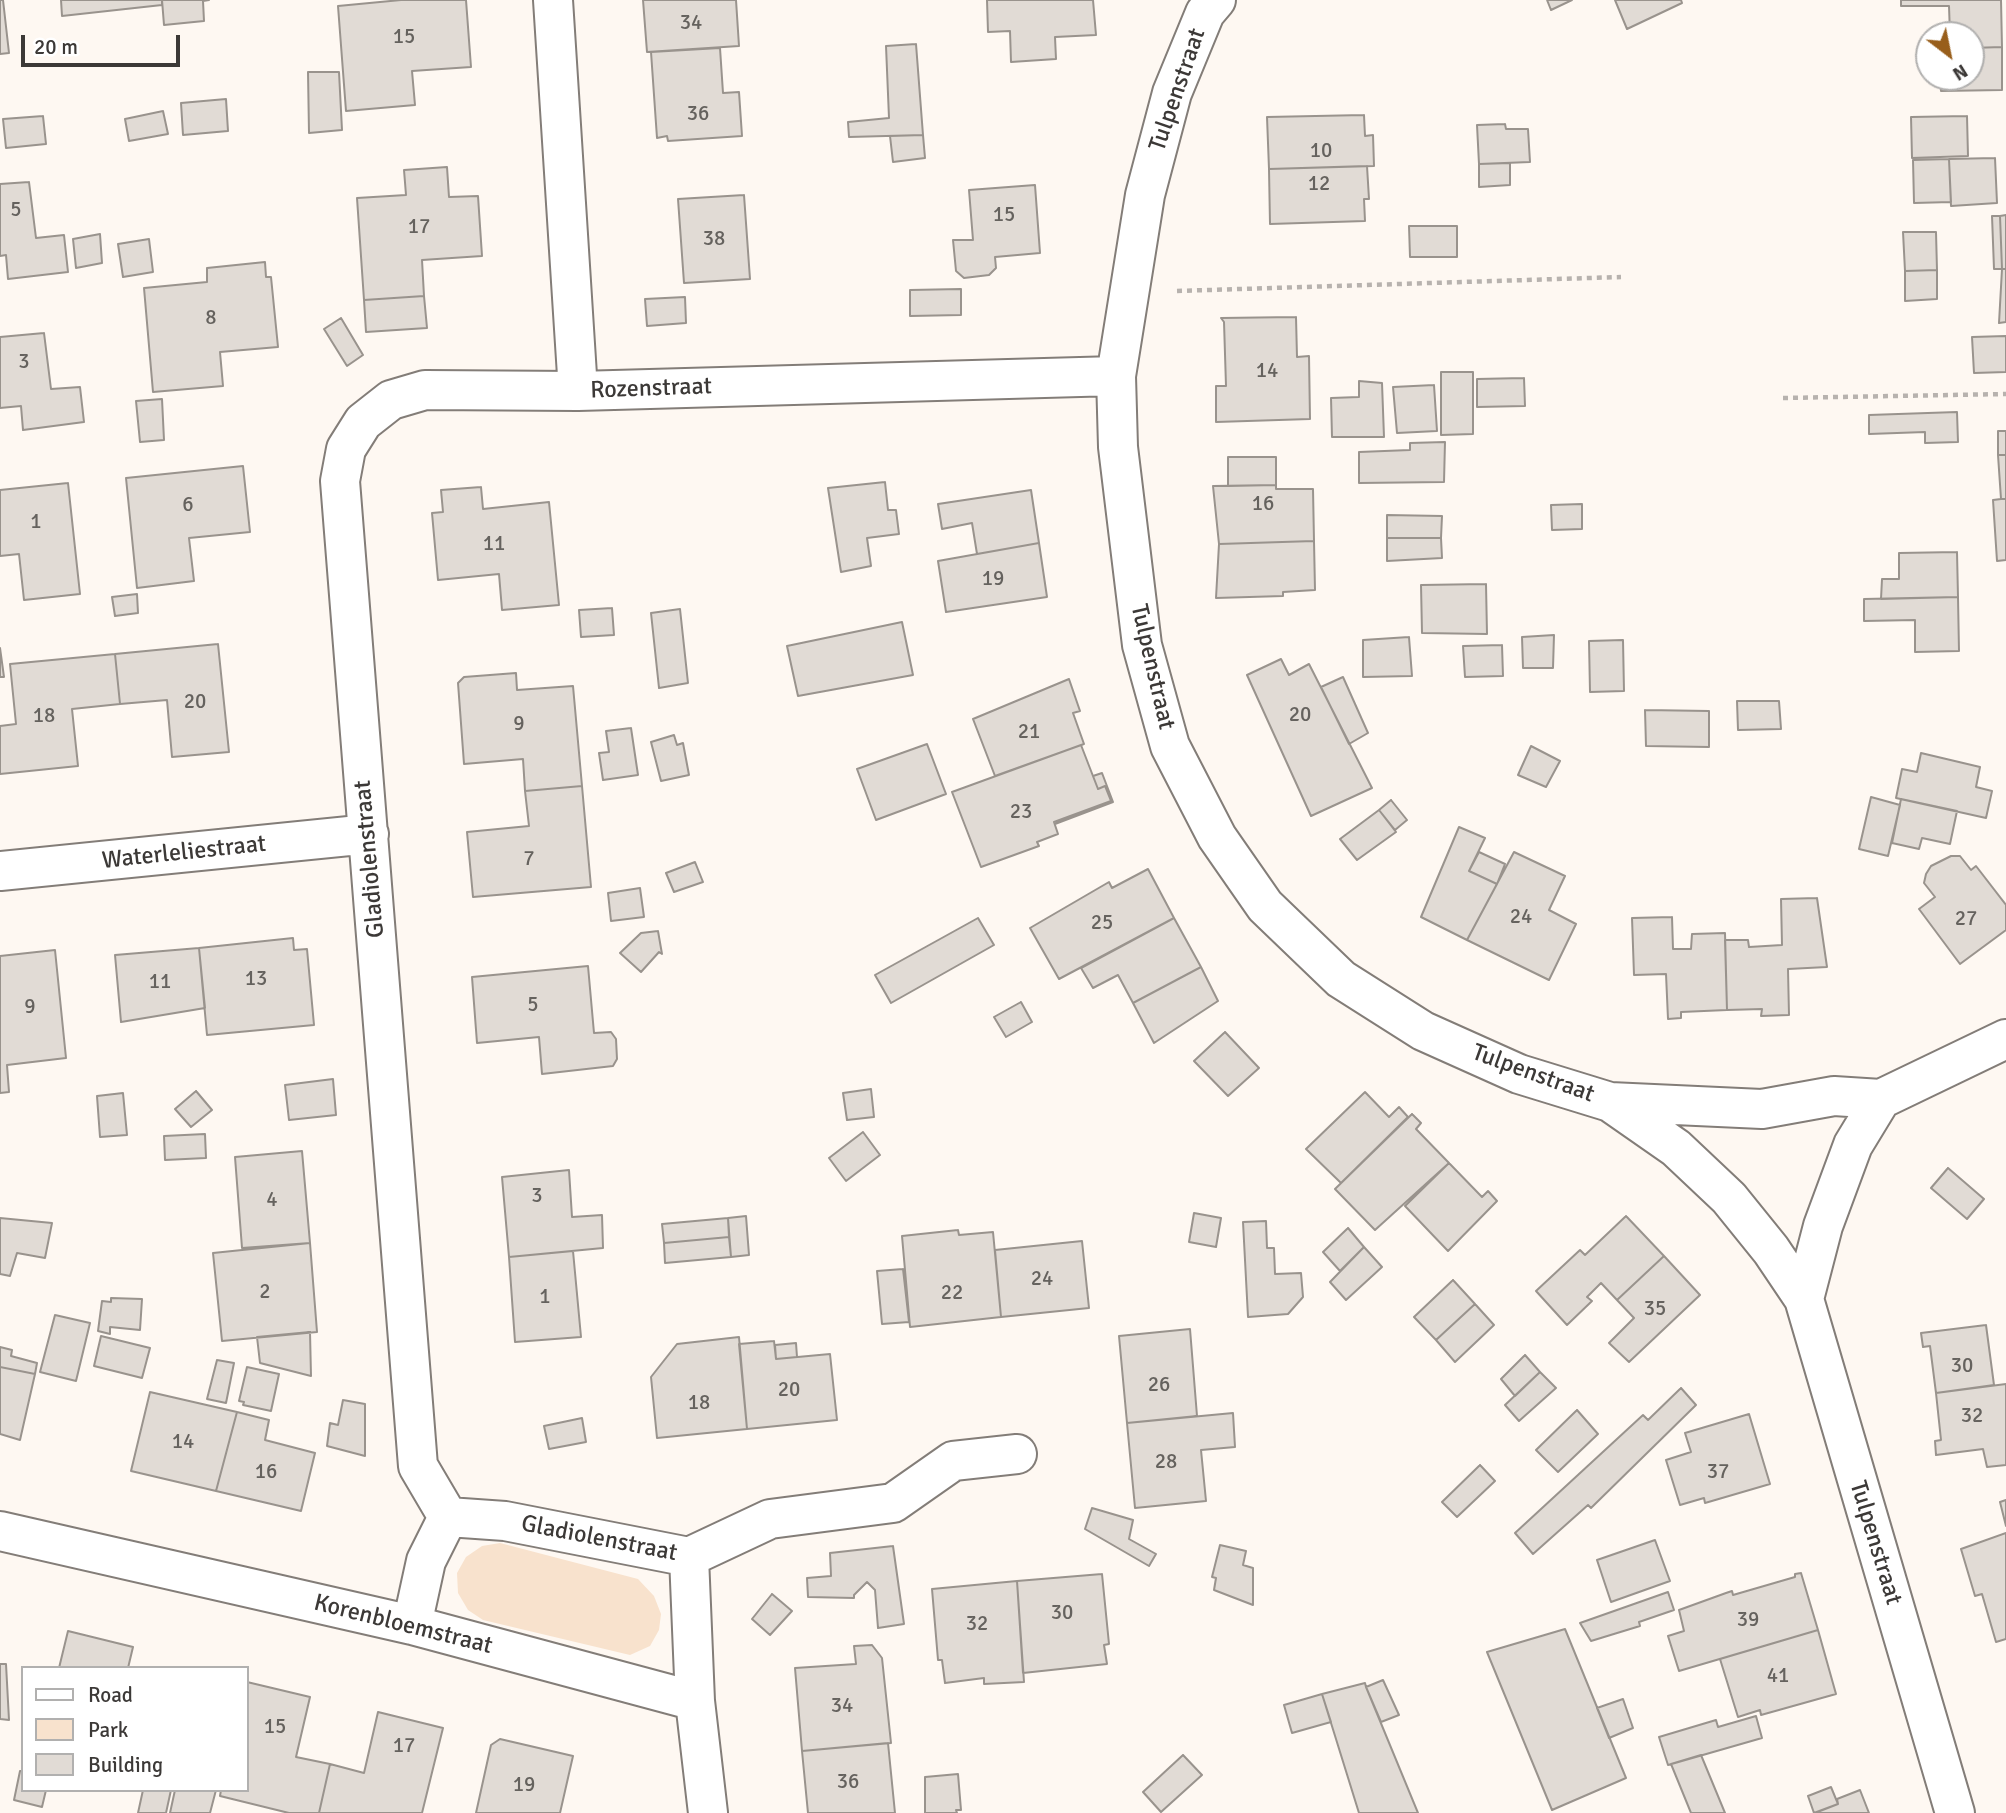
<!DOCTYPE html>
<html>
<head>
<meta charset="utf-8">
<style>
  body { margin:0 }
  #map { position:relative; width:2006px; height:1813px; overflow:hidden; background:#fef8f2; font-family:Signika,sans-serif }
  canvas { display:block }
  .legend { position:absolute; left:21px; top:1666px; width:228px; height:126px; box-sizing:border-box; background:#fff; border:2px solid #b1b0af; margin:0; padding:9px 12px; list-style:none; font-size:21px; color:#3c3937 }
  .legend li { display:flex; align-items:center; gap:14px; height:35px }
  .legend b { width:35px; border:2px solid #b1b0af }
  .north { position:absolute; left:1915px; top:21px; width:70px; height:70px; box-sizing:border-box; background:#fff; border:2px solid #b1b0af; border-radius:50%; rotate:148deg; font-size:19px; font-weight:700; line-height:28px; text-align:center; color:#3c3937 }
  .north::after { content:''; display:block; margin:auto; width:24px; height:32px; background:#985e1b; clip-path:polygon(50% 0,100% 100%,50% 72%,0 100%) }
  .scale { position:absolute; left:21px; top:35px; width:159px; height:32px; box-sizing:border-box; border:4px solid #3c3937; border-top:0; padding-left:9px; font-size:21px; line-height:24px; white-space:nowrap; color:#3c3937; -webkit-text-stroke:5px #fff; paint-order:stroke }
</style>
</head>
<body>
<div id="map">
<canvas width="2006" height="1813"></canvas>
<ul class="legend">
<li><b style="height:9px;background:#fff"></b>Road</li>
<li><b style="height:19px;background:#f8e2cd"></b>Park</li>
<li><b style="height:19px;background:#e1dbd5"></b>Building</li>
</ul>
<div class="north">N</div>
<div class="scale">20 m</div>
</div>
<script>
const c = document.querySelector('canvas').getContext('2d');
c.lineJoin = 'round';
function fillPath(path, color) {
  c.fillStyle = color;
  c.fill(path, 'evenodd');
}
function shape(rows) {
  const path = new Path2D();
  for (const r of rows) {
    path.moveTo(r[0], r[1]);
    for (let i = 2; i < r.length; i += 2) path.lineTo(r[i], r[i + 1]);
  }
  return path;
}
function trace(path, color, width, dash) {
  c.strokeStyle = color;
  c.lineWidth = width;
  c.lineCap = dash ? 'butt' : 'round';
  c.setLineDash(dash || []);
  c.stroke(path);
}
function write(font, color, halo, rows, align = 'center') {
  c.font = font + ' Signika,sans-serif';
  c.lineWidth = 6;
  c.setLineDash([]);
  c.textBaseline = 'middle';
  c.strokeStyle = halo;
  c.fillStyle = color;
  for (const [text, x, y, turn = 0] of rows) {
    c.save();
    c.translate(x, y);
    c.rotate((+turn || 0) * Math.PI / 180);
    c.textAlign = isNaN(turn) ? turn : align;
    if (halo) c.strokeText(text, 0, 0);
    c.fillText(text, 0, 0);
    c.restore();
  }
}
fillPath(shape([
  [500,1543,638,1579,654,1596,661,1614,659,1630,650,1646,630,1655,483,1620,468,1610,458,1593,457,1573,466,1557,482,1546]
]), '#f8e2cd');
const building = shape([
  [0,0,3,0,9,53,0,54,0,0],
  [61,0,162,0,162,5,62,16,61,0],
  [162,0,209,0,203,1,204,21,164,25,162,0],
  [401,0,466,0,471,67,412,71,415,105,346,111,338,6,401,0],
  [643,0,736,0,739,46,647,52,643,0],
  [987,0,1093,0,1096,35,1055,37,1056,59,1011,62,1010,31,988,32,987,0],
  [1547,0,1572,0,1551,10,1547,0],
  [1615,0,1681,0,1682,3,1627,29,1615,0],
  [1901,0,2001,0,2002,47,1971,48,1971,35,1950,35,1949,6,1901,6,1901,0],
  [916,44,923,135,849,137,848,122,889,118,886,46,916,44],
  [2002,47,2002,90,1941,91,1940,77,1971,77,1971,48,2002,47],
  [720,48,723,93,739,92,742,136,668,141,667,136,657,138,651,52,720,48],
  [308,72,339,72,342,130,309,133,308,72],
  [226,99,228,131,183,135,181,103,226,99],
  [163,111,168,134,129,141,125,119,163,111],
  [1364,115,1365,136,1373,135,1374,166,1269,169,1267,117,1364,115],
  [43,116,46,144,6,148,3,119,43,116],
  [1967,116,1968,156,1912,158,1911,117,1967,116],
  [1505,124,1506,129,1528,129,1530,162,1479,164,1477,125,1505,124],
  [923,135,925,158,893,162,890,136,923,135],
  [1995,158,1997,203,1951,206,1949,159,1995,158],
  [1949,159,1951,202,1914,203,1913,160,1949,159],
  [1510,163,1510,185,1479,187,1479,164,1510,163],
  [1367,166,1369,199,1364,199,1365,221,1270,224,1269,169,1367,166],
  [447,167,449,197,478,196,482,256,422,260,424,296,364,300,357,198,406,195,404,170,447,167],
  [29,182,36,238,64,235,68,272,8,279,6,255,0,256,0,184,29,182],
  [1035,185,1040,253,995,257,996,268,989,275,964,278,956,271,953,240,973,240,969,190,1035,185],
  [744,195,750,279,684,283,678,199,744,195],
  [2006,215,2006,269,2002,269,2000,216,2006,215],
  [1992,216,2000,216,2002,269,1994,269,1992,216],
  [1409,226,1457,226,1457,257,1410,257,1409,226],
  [1903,232,1936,232,1937,270,1905,271,1903,232],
  [100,234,102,263,76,268,73,239,100,234],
  [149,239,153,272,123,277,118,244,149,239],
  [265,262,266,277,271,277,278,347,220,352,223,386,153,392,144,288,207,282,207,268,265,262],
  [2002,269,2006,269,2006,322,1999,323,2002,269],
  [1937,270,1937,299,1905,301,1905,271,1937,270],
  [961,289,961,315,910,316,910,290,961,289],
  [424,296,427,328,366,332,364,300,424,296],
  [685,297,686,323,647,326,645,299,685,297],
  [1296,317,1297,357,1309,356,1310,419,1216,422,1216,386,1226,386,1224,322,1221,318,1296,317],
  [341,318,363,355,347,366,324,329,341,318],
  [44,333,51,389,80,387,84,422,23,430,21,406,0,408,0,337,44,333],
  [2006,336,2006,372,1974,373,1972,337,2006,336],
  [1441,372,1473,372,1473,434,1441,435,1441,372],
  [1524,378,1525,406,1477,407,1477,379,1524,378],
  [1359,381,1382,383,1384,437,1332,437,1331,398,1359,397,1359,381],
  [1434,385,1437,431,1397,433,1393,387,1434,385],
  [162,399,164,440,140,442,136,401,162,399],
  [1957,412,1958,442,1925,443,1925,432,1869,434,1869,415,1957,412],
  [1998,431,2006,431,2006,455,1998,455,1998,431],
  [1445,442,1444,482,1359,483,1359,452,1410,450,1410,443,1445,442],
  [1998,455,2006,455,2006,499,2001,499,1998,455],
  [1228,457,1276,457,1276,485,1228,486,1228,457],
  [243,466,250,532,189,538,194,581,137,588,126,478,243,466],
  [885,482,888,510,896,510,899,534,867,538,871,566,841,572,828,488,885,482],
  [68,483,80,594,24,600,19,554,0,556,0,490,68,483],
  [1276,485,1276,489,1313,489,1314,541,1219,544,1213,486,1276,485],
  [481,487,483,509,549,502,559,605,502,610,499,574,438,580,432,513,443,512,441,490,481,487],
  [1031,490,1039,543,977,554,972,523,942,529,938,504,1031,490],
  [2001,499,2006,499,2006,560,1997,561,1993,500,2001,499],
  [1582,504,1582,529,1552,530,1551,505,1582,504],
  [1387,515,1442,516,1441,538,1387,538,1387,515],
  [1387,538,1441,538,1442,558,1387,561,1387,538],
  [1314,541,1315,590,1283,592,1283,596,1216,598,1219,544,1314,541],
  [1039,543,1047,597,946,612,938,561,1039,543],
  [1957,552,1958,597,1881,599,1882,579,1899,579,1899,553,1957,552],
  [1486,584,1487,634,1422,633,1421,585,1486,584],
  [137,594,138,613,115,616,112,597,137,594],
  [1958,597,1959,651,1915,652,1915,620,1864,621,1864,599,1958,597],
  [612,608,614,635,581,637,579,610,612,608],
  [680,609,688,683,659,688,651,613,680,609],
  [902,622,913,675,798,696,787,646,902,622],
  [1554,635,1553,668,1523,668,1522,637,1554,635],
  [1409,637,1412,676,1363,677,1363,640,1409,637],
  [1623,640,1624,691,1590,692,1589,641,1623,640],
  [218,644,229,752,172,757,167,700,120,704,115,654,218,644],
  [1502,645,1503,676,1465,677,1463,646,1502,645],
  [0,648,4,677,0,677,0,648],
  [115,654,120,704,72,709,78,766,0,774,0,726,16,724,10,664,115,654],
  [1281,659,1289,675,1309,664,1372,788,1311,816,1247,675,1281,659],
  [516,673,517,690,573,686,582,786,525,791,523,759,464,764,458,683,464,677,516,673],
  [1343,677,1368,733,1349,744,1321,687,1343,677],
  [1069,679,1080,711,1073,713,1084,744,995,776,973,719,1069,679],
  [1737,701,1779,701,1781,729,1738,730,1737,701],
  [1645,710,1709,711,1709,747,1646,746,1645,710],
  [631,728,638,775,603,780,599,753,609,752,606,731,631,728],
  [674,735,677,745,683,743,689,775,661,781,651,742,674,735],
  [927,744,946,794,876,820,857,769,927,744],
  [1081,745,1098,789,1105,786,1111,801,1054,822,1058,834,1037,842,1039,846,981,867,952,792,1081,745],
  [1531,746,1560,761,1546,787,1518,775,1531,746],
  [1921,753,1980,767,1976,787,1992,791,1986,818,1896,798,1902,769,1917,772,1921,753],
  [1102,773,1113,802,1055,824,1111,801,1105,786,1098,789,1093,776,1102,773],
  [582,786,591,887,473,897,467,832,529,826,525,791,582,786],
  [1871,797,1900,805,1888,856,1859,849,1871,797],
  [1901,799,1957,811,1950,844,1922,838,1919,849,1892,843,1901,799],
  [1391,800,1407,820,1395,830,1379,810,1391,800],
  [1379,810,1396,832,1357,860,1340,839,1379,810],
  [1459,827,1485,838,1469,871,1497,884,1467,940,1421,917,1459,827],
  [1479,852,1505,864,1497,884,1469,871,1479,852],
  [1514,852,1565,876,1549,910,1576,924,1549,980,1467,940,1514,852],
  [1951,856,1960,856,1971,870,1976,866,2006,905,2006,930,1960,964,1919,909,1935,897,1924,883,1926,874,1931,866,1951,856],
  [695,862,703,882,674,892,666,873,695,862],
  [1148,869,1174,918,1059,979,1030,928,1109,882,1112,888,1148,869],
  [640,888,644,917,611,921,608,893,640,888],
  [1817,898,1827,967,1788,969,1789,1015,1761,1016,1762,1009,1727,1010,1725,940,1748,940,1749,947,1782,945,1781,899,1817,898],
  [1672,917,1673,949,1691,949,1692,934,1725,933,1727,1010,1681,1012,1681,1018,1668,1019,1666,974,1634,975,1632,918,1672,917],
  [978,918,994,945,891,1003,875,975,978,918],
  [1174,918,1201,967,1133,1003,1118,975,1093,988,1081,968,1174,918],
  [658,931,662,954,659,952,641,972,620,953,641,933,658,931],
  [293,938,294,950,307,949,314,1025,207,1035,199,948,293,938],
  [199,948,205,1008,121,1022,115,955,199,948],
  [55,950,66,1058,7,1065,9,1092,0,1093,0,956,55,950],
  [588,966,594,1033,611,1032,616,1039,617,1059,613,1066,542,1074,539,1037,477,1043,472,977,588,966],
  [1201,967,1218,1001,1154,1043,1133,1003,1201,967],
  [1021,1002,1032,1022,1006,1037,994,1017,1021,1002],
  [1225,1032,1259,1068,1228,1096,1194,1061,1225,1032],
  [333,1079,336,1115,289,1120,285,1085,333,1079],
  [871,1089,874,1117,847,1120,843,1093,871,1089],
  [196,1091,212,1110,191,1127,175,1109,196,1091],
  [1365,1092,1389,1117,1399,1107,1408,1117,1341,1183,1306,1149,1365,1092],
  [123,1093,127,1135,100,1137,97,1096,123,1093],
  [1412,1114,1421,1123,1416,1129,1449,1163,1375,1230,1335,1189,1412,1114],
  [863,1132,880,1155,846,1181,829,1158,863,1132],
  [205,1134,206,1158,165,1160,164,1136,205,1134],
  [302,1151,310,1243,242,1248,235,1157,302,1151],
  [1449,1163,1482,1197,1488,1191,1497,1201,1448,1251,1405,1206,1449,1163],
  [1948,1168,1984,1199,1967,1219,1931,1188,1948,1168],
  [569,1170,572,1217,602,1215,603,1248,509,1257,502,1177,569,1170],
  [1194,1213,1221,1218,1216,1247,1189,1242,1194,1213],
  [746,1216,749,1255,731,1257,728,1218,746,1216],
  [1626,1216,1664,1256,1617,1300,1601,1283,1587,1297,1592,1301,1567,1325,1536,1291,1580,1250,1585,1255,1626,1216],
  [0,1218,52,1223,45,1258,17,1253,10,1276,0,1274,0,1218],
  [728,1218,729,1237,664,1243,662,1224,728,1218],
  [1266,1221,1267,1248,1274,1248,1275,1274,1301,1273,1303,1297,1288,1314,1248,1317,1243,1222,1266,1221],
  [1348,1228,1364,1247,1340,1271,1323,1252,1348,1228],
  [958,1230,959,1235,993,1232,1001,1317,910,1327,902,1236,958,1230],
  [729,1237,731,1257,665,1263,664,1243,729,1237],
  [1082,1241,1089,1308,1001,1317,995,1250,1082,1241],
  [310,1243,317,1332,222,1341,213,1253,310,1243],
  [1364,1247,1382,1267,1346,1300,1330,1282,1364,1247],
  [573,1251,581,1337,515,1342,509,1257,573,1251],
  [1664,1256,1700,1295,1629,1362,1609,1343,1634,1318,1617,1300,1664,1256],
  [903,1269,909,1322,882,1324,877,1271,903,1269],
  [1453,1280,1475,1304,1436,1340,1414,1317,1453,1280],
  [111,1298,142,1299,140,1330,110,1327,110,1334,98,1331,102,1301,111,1302,111,1298],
  [1475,1304,1494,1325,1455,1362,1436,1340,1475,1304],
  [55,1315,90,1323,76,1381,40,1372,55,1315],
  [1986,1325,1994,1385,1936,1393,1930,1346,1923,1347,1921,1333,1986,1325],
  [1190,1329,1197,1416,1127,1423,1119,1336,1190,1329],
  [310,1332,311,1376,260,1363,257,1337,310,1332],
  [101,1336,150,1348,142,1378,94,1366,101,1336],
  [739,1337,747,1429,657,1438,651,1377,677,1344,739,1337],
  [774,1341,776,1359,830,1354,837,1420,747,1429,739,1344,774,1341],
  [796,1343,797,1357,776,1359,775,1345,796,1343],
  [0,1347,12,1350,11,1356,37,1363,35,1374,0,1367,0,1347],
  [1525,1355,1540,1372,1515,1396,1501,1379,1525,1355],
  [217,1360,234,1363,226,1403,207,1399,217,1360],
  [0,1367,35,1374,20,1440,0,1434,0,1367],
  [247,1367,279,1374,271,1411,243,1405,244,1402,239,1401,247,1367],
  [1540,1372,1556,1388,1519,1421,1505,1405,1540,1372],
  [2006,1384,2006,1465,1987,1467,1983,1449,1936,1455,1935,1441,1941,1440,1936,1393,2006,1384],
  [1681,1388,1696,1405,1591,1508,1588,1505,1533,1554,1515,1533,1643,1415,1648,1420,1681,1388],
  [150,1392,237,1412,216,1491,131,1471,150,1392],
  [343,1400,365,1404,365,1456,327,1446,330,1423,338,1425,343,1400],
  [1577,1410,1598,1434,1558,1472,1536,1450,1577,1410],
  [237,1412,269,1420,265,1440,315,1453,301,1511,216,1491,237,1412],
  [1233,1413,1235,1447,1201,1450,1206,1501,1135,1508,1127,1423,1233,1413],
  [1749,1414,1770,1484,1705,1503,1704,1498,1680,1505,1666,1460,1691,1452,1685,1433,1749,1414],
  [582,1418,586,1442,549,1449,544,1426,582,1418],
  [1480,1465,1495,1481,1457,1517,1442,1502,1480,1465],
  [2006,1500,2006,1526,2000,1502,2006,1500],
  [1092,1508,1133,1520,1129,1539,1156,1554,1149,1566,1085,1529,1092,1508],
  [2006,1533,2006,1639,1996,1642,1982,1594,1975,1596,1961,1549,2006,1533],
  [1655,1540,1670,1581,1611,1602,1597,1560,1655,1540],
  [1220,1545,1246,1551,1243,1565,1253,1568,1253,1605,1214,1590,1216,1578,1212,1577,1220,1545],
  [893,1546,904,1624,878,1628,875,1590,867,1582,854,1595,854,1598,808,1597,807,1578,831,1576,830,1553,893,1546],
  [1801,1573,1818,1630,1679,1671,1668,1636,1684,1631,1679,1610,1726,1593,1732,1591,1733,1595,1795,1577,1795,1574,1801,1573],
  [1102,1574,1109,1644,1104,1645,1107,1664,1023,1673,1017,1581,1102,1574],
  [1017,1581,1024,1682,984,1684,984,1678,945,1683,942,1660,938,1660,932,1589,1017,1581],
  [1668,1592,1674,1610,1639,1622,1640,1626,1591,1641,1580,1623,1668,1592],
  [772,1594,792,1611,770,1635,752,1619,772,1594],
  [1565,1629,1626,1778,1552,1810,1487,1652,1565,1629],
  [1818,1630,1836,1694,1761,1715,1760,1710,1738,1717,1720,1659,1818,1630],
  [68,1631,133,1647,128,1668,59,1668,68,1631],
  [872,1645,882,1658,891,1743,802,1751,795,1668,856,1664,854,1646,872,1645],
  [0,1664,6,1664,9,1720,0,1719,0,1664],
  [1383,1680,1399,1715,1381,1722,1366,1687,1383,1680],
  [247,1682,310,1697,296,1757,330,1764,319,1813,289,1813,220,1796,221,1790,247,1790,247,1682],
  [1365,1683,1366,1687,1418,1813,1359,1813,1322,1694,1365,1683],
  [1322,1694,1331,1722,1292,1733,1284,1705,1322,1694],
  [1623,1699,1633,1728,1609,1738,1597,1708,1623,1699],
  [378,1712,443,1728,422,1813,319,1813,330,1764,364,1773,378,1712],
  [1756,1716,1762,1738,1668,1765,1659,1737,1716,1720,1718,1727,1756,1716],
  [500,1739,573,1756,560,1813,476,1813,491,1745,500,1739],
  [888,1743,895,1813,808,1813,802,1751,888,1743],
  [1183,1755,1202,1775,1161,1812,1143,1792,1183,1755],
  [1701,1755,1725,1813,1691,1813,1671,1764,1701,1755],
  [20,1771,23,1771,23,1790,46,1790,42,1807,14,1800,20,1771],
  [958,1774,961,1810,956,1810,957,1813,925,1813,925,1777,958,1774],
  [1831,1787,1838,1804,1814,1813,1808,1796,1831,1787],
  [143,1790,171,1790,166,1813,138,1813,143,1790],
  [175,1790,216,1790,210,1813,170,1813,175,1790],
  [1860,1790,1869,1813,1815,1813,1838,1804,1837,1799,1860,1790]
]);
fillPath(building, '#e1dbd5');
trace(building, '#99938d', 2);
const street = shape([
  [553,0,578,391],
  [1216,0,1205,13,1172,93,1145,195,1116,376,1118,447,1142,645,1170,746,1217,837,1265,906,1341,979,1423,1031,1519,1074,1610,1102,1762,1109,1834,1096,1881,1099],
  [0,871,369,834],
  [1610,1102,1676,1148,1729,1198,1771,1250,1804,1299,1955,1813],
  [1804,1299,1823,1226,1853,1145,1881,1099,2006,1039],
  [448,1517,505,1521,689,1557],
  [0,1531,412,1625,695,1701],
  [689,1557,770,1519,893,1503,953,1461,1017,1454],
  [689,1557,695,1701,708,1813],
  [412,1625,426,1561,448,1517,418,1466,340,481,346,449,363,422,391,400,425,390,578,391,1116,376]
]);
trace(street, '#837d78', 42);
trace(shape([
  [1177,291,1621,277],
  [1783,398,2006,394]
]), '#b7b2ae', 4.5, [5, 5]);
trace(street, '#fff', 38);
write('21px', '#65625e', null, [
  ["34",691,23],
  ["15",404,37],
  ["36",698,114],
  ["10",1321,151],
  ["12",1319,184],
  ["5",16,210],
  ["15",1004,215],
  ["17",419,227],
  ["38",714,239],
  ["8",211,318],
  ["3",24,362],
  ["14",1267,371],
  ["16",1263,504],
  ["6",188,505],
  ["1",36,522],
  ["11",494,544],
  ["19",993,579],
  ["20",195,702],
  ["20",1300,715],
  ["18",44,716],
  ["9",519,724],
  ["21",1029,732],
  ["23",1021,812],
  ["7",529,859],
  ["24",1521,917],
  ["27",1966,919],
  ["25",1102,923],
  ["13",256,979],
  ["11",160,982],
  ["5",533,1005],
  ["9",30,1007],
  ["3",537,1196],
  ["4",272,1200],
  ["24",1042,1279],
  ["2",265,1292],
  ["22",952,1293],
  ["1",545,1297],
  ["35",1655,1309],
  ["30",1962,1366],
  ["26",1159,1385],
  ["20",789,1390],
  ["18",699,1403],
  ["32",1972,1416],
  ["14",183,1442],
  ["28",1166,1462],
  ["16",266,1472],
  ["37",1718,1472],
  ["30",1062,1613],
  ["39",1748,1620],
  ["32",977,1624],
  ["41",1778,1676],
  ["34",842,1706],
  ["15",275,1727],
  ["17",404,1746],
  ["36",848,1782],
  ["19",524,1785]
]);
write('24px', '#3c3937', '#fff', [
  ["Tulpenstraat",1178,90,-71],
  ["Rozenstraat",651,389,-2],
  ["Tulpenstraat",1152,667,77],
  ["Waterleliestraat",184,853,-6],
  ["Gladiolenstraat",370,859,-95],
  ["Tulpenstraat",1533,1074,20],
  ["Gladiolenstraat",599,1539,11],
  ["Tulpenstraat",1875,1543,73],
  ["Korenbloemstraat",403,1625,14]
]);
</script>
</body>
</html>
